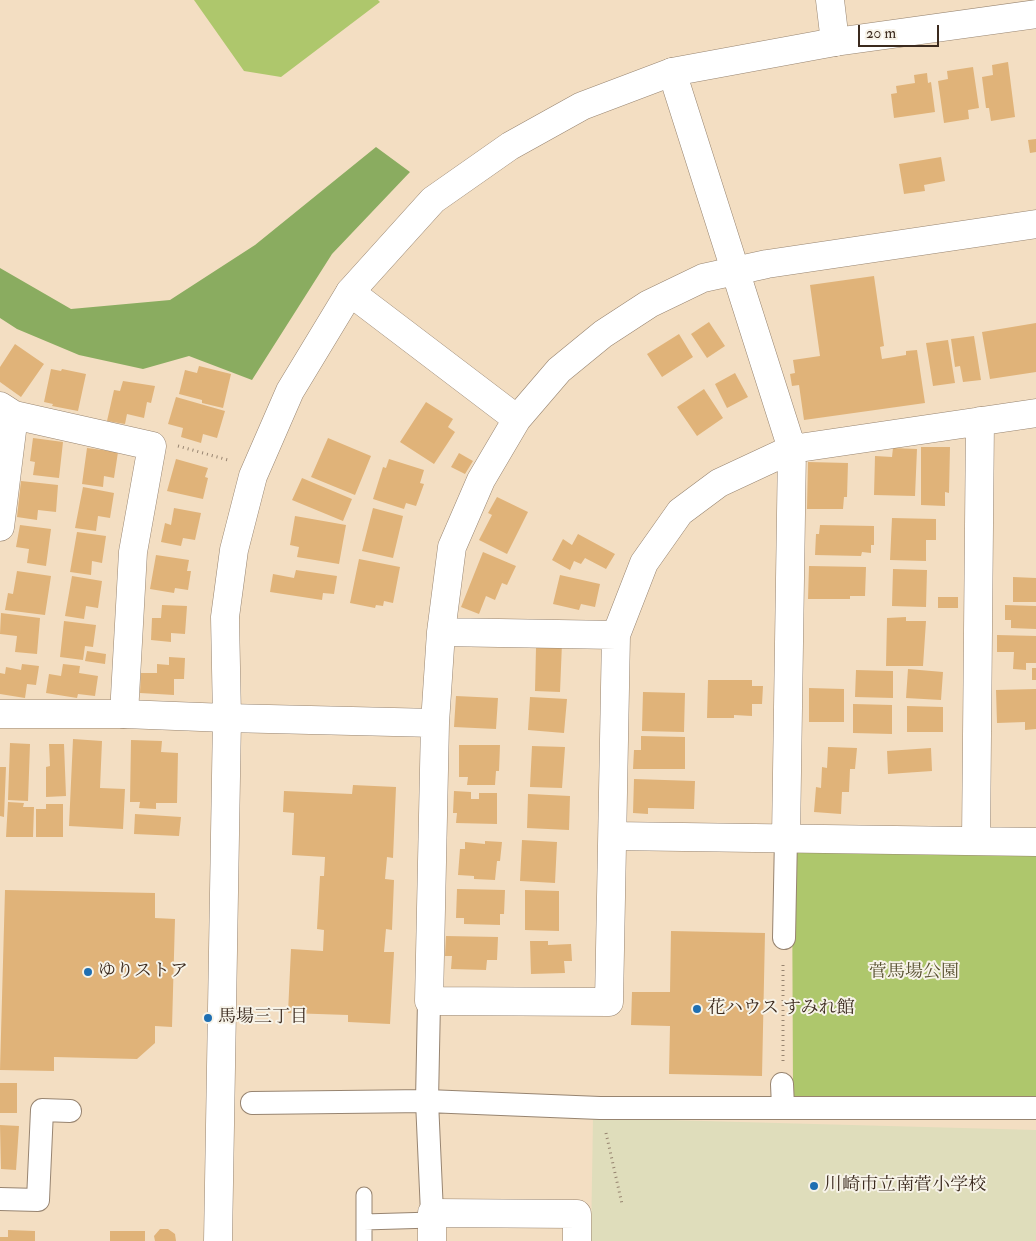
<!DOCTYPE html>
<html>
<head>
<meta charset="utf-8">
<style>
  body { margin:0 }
  #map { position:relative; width:1036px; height:1241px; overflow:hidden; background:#f3dec2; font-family:"IM FELL Double Pica",serif }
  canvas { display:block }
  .scale { position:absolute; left:858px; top:25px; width:81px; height:22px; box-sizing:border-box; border:2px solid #3b2a1e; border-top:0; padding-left:6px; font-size:15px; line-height:18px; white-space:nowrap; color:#3b2a1e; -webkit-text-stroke:4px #f7f3e8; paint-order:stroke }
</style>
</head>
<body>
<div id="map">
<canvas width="1036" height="1241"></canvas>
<div class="scale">20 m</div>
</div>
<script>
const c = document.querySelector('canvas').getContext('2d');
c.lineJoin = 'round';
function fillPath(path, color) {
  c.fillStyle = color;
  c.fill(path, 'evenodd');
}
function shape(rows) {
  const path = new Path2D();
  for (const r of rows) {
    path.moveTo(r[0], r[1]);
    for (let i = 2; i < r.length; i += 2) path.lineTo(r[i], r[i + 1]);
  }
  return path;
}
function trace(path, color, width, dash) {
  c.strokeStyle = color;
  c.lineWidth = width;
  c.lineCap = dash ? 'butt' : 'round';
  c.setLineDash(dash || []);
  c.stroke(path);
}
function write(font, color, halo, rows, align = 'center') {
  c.font = font + ' "IM FELL Double Pica","Noto Serif JP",serif';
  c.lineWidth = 4;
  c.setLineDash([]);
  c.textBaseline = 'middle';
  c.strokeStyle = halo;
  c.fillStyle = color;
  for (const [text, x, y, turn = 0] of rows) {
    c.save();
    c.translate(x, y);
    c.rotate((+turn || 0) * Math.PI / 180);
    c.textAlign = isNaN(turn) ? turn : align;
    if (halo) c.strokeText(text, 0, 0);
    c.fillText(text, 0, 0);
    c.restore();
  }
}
fillPath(shape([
  [593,1118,1036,1130,1036,1241,591,1241]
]), '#dfddbb');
fillPath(shape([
  [194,0,378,0,380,2,281,77,244,71],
  [801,848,1036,853,1036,1098,793,1096,792,860]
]), '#aec76c');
fillPath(shape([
  [376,147,410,172,332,254,252,380,189,356,143,369,79,355,17,329,0,318,0,268,71,309,170,300,255,245]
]), '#8aac60');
fillPath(shape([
  [1008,62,1015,117,991,121,989,108,986,108,982,77,993,75,992,65],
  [973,67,979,108,968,110,969,119,944,123,938,81,948,79,947,71],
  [927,73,928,83,931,82,935,112,894,118,891,94,897,93,896,86,915,83,914,75],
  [1036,139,1036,152,1030,153,1028,140],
  [941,157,945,181,924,185,925,191,904,194,899,164],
  [874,276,884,346,880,347,882,359,906,355,906,351,917,350,925,403,804,420,799,385,792,386,790,374,795,373,793,360,820,356,810,285],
  [709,322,725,346,707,358,691,334],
  [1036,323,1036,372,990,379,982,332],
  [679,334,693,357,662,377,647,354],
  [974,336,981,380,963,382,960,366,955,367,951,339],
  [948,340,955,383,933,386,926,343],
  [15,344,44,364,21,397,0,382,0,367],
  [199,366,231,374,223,408,202,403,202,400,179,394,185,370,197,373],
  [51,369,61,371,62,369,86,374,78,411,52,406,53,404,44,402],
  [735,373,748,397,727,408,715,384],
  [123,381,155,386,151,403,147,402,144,418,127,414,125,424,107,421,114,390,120,391],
  [704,389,723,418,697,436,677,407],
  [176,397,225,411,217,438,203,434,201,443,181,437,183,428,168,424],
  [426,402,453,419,448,427,455,432,434,464,400,442],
  [33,438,63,442,59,478,33,475,35,462,30,461],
  [328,438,371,456,355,495,311,477],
  [921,447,950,447,949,493,945,492,945,506,921,505],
  [87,448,118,452,114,478,104,476,103,487,82,484],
  [893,448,917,449,915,496,874,495,875,456,892,457],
  [459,453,473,461,465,474,451,467],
  [176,459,208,468,205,477,208,478,203,499,167,491],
  [389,459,424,470,420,483,424,484,416,506,406,503,404,509,373,499,383,467,386,468],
  [808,462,848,463,847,497,844,497,843,509,807,509],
  [302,478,352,499,343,521,292,500],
  [21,481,58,485,56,512,38,510,37,520,17,517],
  [83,487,114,493,110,518,98,516,96,531,75,528],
  [497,497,528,512,507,554,479,540,492,515,488,513],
  [174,508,201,513,195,540,183,538,181,546,161,542,165,523,171,525],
  [373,508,403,516,393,558,362,551],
  [295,516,346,525,339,564,297,557,299,547,290,545],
  [892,518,936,519,936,540,926,540,926,561,890,560],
  [20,525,51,529,46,566,27,563,29,549,16,547],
  [820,525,874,526,874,545,871,545,871,553,862,552,861,556,815,555,816,534,819,534],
  [77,532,106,536,102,563,92,561,91,575,70,572],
  [578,534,615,554,606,569,585,558,581,564,574,561,570,570,552,560,563,539,572,545],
  [483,552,516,566,507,585,502,583,495,600,486,596,479,614,461,607],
  [156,555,189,560,187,571,191,571,188,590,175,588,174,593,150,589],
  [359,559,400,567,393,603,384,601,383,606,376,605,375,608,350,603],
  [809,566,866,567,865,596,850,596,850,599,808,599],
  [893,569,927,570,926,607,892,606],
  [296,570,337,576,334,594,323,593,322,600,270,592,273,574,294,578],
  [17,571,51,576,45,615,5,610,8,593,13,594],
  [560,575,600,584,595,607,581,604,579,610,553,604],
  [72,576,102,581,98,608,86,606,84,619,65,616],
  [1013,577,1036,578,1036,602,1013,602],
  [938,597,958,597,958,608,938,608],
  [162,605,187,606,185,634,171,633,171,642,151,640,152,618,161,618],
  [1005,605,1036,606,1036,629,1011,628,1011,620,1005,620],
  [1,613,40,618,37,654,15,652,17,636,0,634],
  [906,617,906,621,926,621,923,666,886,666,887,618],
  [64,621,96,625,93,647,85,646,83,660,60,657],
  [997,635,1036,636,1036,663,1026,663,1026,670,1013,669,1014,652,997,652],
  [544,643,562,643,560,692,535,691,536,648,544,648],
  [87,651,106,654,105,664,85,661],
  [169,657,185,658,184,679,174,679,174,695,140,693,141,673,157,673,157,664,169,665],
  [22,664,39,666,36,685,27,684,25,698,0,694,0,673,5,674,6,667,21,670],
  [63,664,80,666,79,673,98,676,95,696,78,694,77,698,46,693,49,674,61,676],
  [1032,668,1036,668,1036,680,1032,680],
  [908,669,943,672,941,700,906,698],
  [856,670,893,671,893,698,855,697],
  [708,680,752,680,752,686,763,686,762,704,752,704,752,716,734,715,734,718,707,718],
  [809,688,844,689,844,722,809,722],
  [1036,689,1036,729,1025,730,1025,722,997,723,996,690],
  [643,692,685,693,684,732,642,731],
  [456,696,498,698,496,729,454,727],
  [530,697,567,699,564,733,528,730],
  [853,704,892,705,892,734,853,733],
  [907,706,943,707,943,732,907,732],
  [641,736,685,737,685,769,633,769,634,750,641,750],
  [73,739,102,741,100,788,125,789,123,829,69,826],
  [131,740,162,741,161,752,178,753,177,803,156,803,156,809,139,808,140,802,130,802],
  [10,743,30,744,28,801,8,800],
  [49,744,64,744,66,796,46,797,46,767,50,766],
  [459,745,500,745,499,771,496,771,495,785,467,785,468,777,459,777],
  [532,746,565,747,562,788,530,787],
  [828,747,857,748,855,769,850,769,849,792,842,792,841,814,814,812,816,787,821,788,822,767,827,768],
  [931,748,932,771,888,774,887,751],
  [0,767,6,767,4,817,0,816],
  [634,779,695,781,694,809,648,808,648,814,633,813],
  [353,785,396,787,393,858,387,857,385,879,394,880,392,930,386,929,384,952,394,952,390,1024,348,1022,348,1015,288,1013,291,949,323,951,324,930,317,929,320,876,324,876,325,857,292,855,294,813,283,812,284,791,352,794],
  [454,791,471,792,471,799,479,799,479,793,497,793,497,824,456,823,457,813,453,813],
  [528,794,570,796,569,830,527,828],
  [8,802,24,803,23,807,34,807,33,837,6,837],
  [46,804,63,804,63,837,36,837,36,809,46,809],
  [135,814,181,817,179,836,134,834],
  [522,840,557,842,555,883,520,881],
  [485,841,502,842,500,861,497,861,495,880,474,879,474,876,458,875,460,849,465,849,465,842,485,844],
  [457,889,505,890,504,914,500,914,500,925,464,924,464,918,456,918],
  [5,890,155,893,155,918,175,919,172,1027,155,1026,155,1043,137,1059,54,1057,54,1071,0,1070],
  [525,890,559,891,559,931,525,930],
  [671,931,765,933,762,1076,669,1074,670,1026,631,1025,632,992,670,992],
  [446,936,498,937,497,960,487,960,486,970,451,969,452,956,445,956],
  [530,941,548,941,548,945,571,944,572,961,564,961,565,973,531,974],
  [0,1083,17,1083,17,1113,0,1113],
  [0,1125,19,1126,16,1170,1,1169],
  [160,1229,168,1229,175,1234,176,1241,155,1241,154,1236],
  [8,1230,35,1231,35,1241,0,1241,0,1237,8,1237],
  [110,1231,145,1231,145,1241,110,1241]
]), '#e0b379');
const service = shape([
  [364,1222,432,1220],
  [364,1241,364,1195]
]);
const pedestrian = shape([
  [784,938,786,837],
  [429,1001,427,1101,432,1213],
  [782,1084,783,1107],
  [252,1103,427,1101,600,1108,1036,1108],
  [0,1199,38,1200,42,1110,70,1111]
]);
const minor = shape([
  [830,0,835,42],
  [672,72,792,449,786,837],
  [1036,224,767,264,703,278,649,304,603,334,559,370,517,419,481,480,452,547,441,632,435,723,429,1001,609,1002,616,635,644,563,680,512,719,483,792,449,1036,413],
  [350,292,517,419],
  [0,406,14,415,152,446,133,552,124,714],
  [0,527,14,415],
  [441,632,616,635],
  [227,718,435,723],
  [613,836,1036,842],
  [976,840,980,421],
  [432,1241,432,1213,577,1214,577,1241]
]);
const tertiary = shape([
  [0,714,124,714,227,718],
  [218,1241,227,718,225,617,234,550,253,476,290,391,350,292,433,200,510,146,582,106,672,72,835,42,1036,14]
]);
trace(service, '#978470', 17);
trace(pedestrian, '#978470', 24);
trace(minor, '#978470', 29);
trace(tertiary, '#978470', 29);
trace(shape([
  [178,446,228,460],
  [783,1061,783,962],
  [606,1133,622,1204]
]), '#978470', 3, [1, 4]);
trace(service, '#fff', 15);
trace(pedestrian, '#fff', 22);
trace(minor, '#fff', 28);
trace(tertiary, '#fff', 28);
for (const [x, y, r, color] of [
  [88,972,5,"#1f6fb2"],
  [697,1009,5,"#1f6fb2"],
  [208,1018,5,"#1f6fb2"],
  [814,1186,5,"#1f6fb2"]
]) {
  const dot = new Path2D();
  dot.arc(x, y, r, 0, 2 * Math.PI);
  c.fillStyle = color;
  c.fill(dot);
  trace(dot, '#f7f3e8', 2);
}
write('18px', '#3b2a1e', '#f7f3e8', [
  ["ゆりストア",98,972],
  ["花ハウス すみれ館",707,1009],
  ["馬場三丁目",218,1018],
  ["川崎市立南菅小学校",824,1186]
], 'left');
write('18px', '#585132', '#f7f3e8', [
  ["菅馬場公園",914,973]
]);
</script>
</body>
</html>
